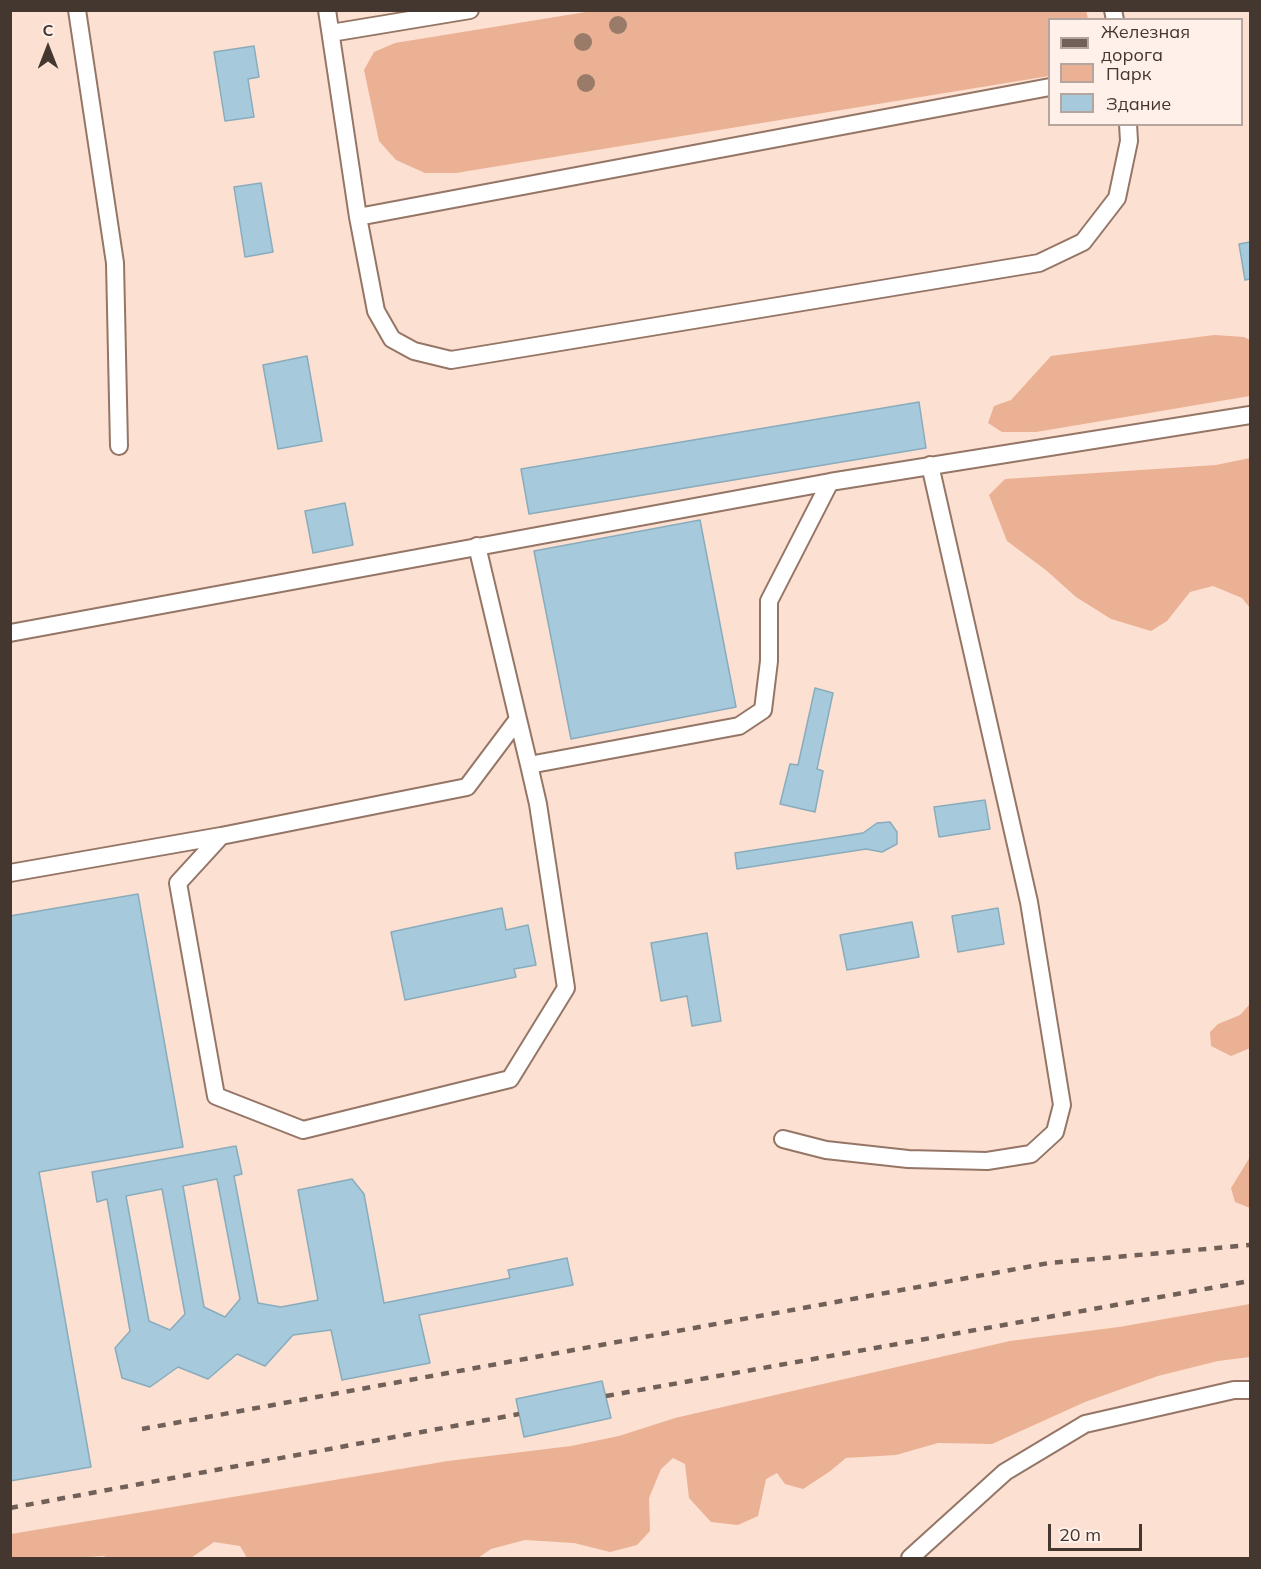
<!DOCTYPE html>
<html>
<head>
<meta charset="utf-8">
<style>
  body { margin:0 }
  #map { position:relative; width:1261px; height:1569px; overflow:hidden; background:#fce0d2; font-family:Mulish,sans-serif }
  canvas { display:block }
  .frame { position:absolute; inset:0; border:12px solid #443730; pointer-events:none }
  .legend { position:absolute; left:1048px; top:18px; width:195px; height:108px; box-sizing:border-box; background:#fff0e9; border:2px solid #b4a69f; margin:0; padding:8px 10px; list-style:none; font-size:18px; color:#443730 }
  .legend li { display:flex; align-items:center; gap:12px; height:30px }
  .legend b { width:30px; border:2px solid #b4a69f }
  .north { position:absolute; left:18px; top:18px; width:60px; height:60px; -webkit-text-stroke:4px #fff0e9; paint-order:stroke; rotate:0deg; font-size:16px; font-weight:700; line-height:24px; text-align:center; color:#443730 }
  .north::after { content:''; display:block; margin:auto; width:21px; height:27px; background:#443730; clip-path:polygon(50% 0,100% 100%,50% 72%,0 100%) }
  .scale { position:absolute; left:1048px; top:1524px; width:94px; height:27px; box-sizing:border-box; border:3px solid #443730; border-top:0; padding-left:8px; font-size:18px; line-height:21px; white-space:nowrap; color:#443730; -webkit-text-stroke:4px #fff0e9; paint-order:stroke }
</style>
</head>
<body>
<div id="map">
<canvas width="1261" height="1569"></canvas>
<div class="frame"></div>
<ul class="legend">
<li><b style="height:8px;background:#716057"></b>Железная дорога</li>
<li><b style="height:16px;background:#ebb194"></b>Парк</li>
<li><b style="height:16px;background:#a6c9db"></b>Здание</li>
</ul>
<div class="north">С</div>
<div class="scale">20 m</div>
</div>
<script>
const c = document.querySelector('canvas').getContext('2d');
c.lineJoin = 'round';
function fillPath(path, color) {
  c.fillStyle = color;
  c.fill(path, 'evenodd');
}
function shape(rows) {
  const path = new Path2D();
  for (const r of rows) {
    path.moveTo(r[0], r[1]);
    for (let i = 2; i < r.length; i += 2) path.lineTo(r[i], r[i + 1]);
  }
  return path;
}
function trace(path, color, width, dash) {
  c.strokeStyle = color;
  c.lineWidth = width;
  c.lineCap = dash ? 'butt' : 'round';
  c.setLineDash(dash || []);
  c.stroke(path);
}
fillPath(shape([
  [1086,10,1088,19,1050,20,1049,76,456,173,425,173,396,160,379,141,364,70,374,52,395,43,592,11],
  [1214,335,1244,337,1250,340,1250,396,1036,432,1002,432,988,423,994,406,1011,400,1051,356],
  [1250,458,1250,608,1242,598,1213,586,1190,592,1167,621,1151,631,1111,619,1076,597,1047,571,1007,541,989,495,1005,479,1216,465],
  [1250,1004,1250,1048,1231,1056,1211,1046,1210,1032,1218,1024,1240,1015],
  [1250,1157,1250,1208,1235,1202,1231,1188],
  [1250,1304,1250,1357,1218,1361,1158,1376,1085,1402,992,1444,938,1443,896,1455,846,1458,829,1472,803,1489,785,1484,777,1473,766,1479,758,1516,738,1525,711,1522,689,1498,685,1464,673,1458,661,1469,649,1498,650,1531,637,1545,610,1552,574,1543,525,1540,491,1549,478,1558,247,1558,240,1546,214,1542,191,1558,107,1558,104,1556,68,1558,11,1558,11,1534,448,1461,571,1446,619,1436,675,1418,1010,1341,1119,1327]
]), '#ebb194');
const building = shape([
  [254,46,259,77,248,79,254,117,225,121,214,52,254,46],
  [261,183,273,252,245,257,234,187,261,183],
  [1250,242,1250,279,1245,280,1239,244,1250,242],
  [307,356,322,441,278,449,263,365,307,356],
  [919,402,926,448,529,514,521,469,919,402],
  [345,503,353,545,313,553,305,511,345,503],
  [700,520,736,707,571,739,534,551,700,520],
  [815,688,833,693,817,769,823,771,815,812,780,804,790,764,798,765,815,688],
  [985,800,990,829,939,837,934,807,985,800],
  [890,822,897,832,897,844,882,852,866,849,737,869,735,853,863,833,877,823,890,822],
  [138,894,183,1147,39,1172,91,1467,10,1481,10,916,138,894],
  [502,908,506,930,528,925,536,965,514,969,516,977,405,1000,391,932,502,908],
  [998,908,1004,944,958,952,952,916,998,908],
  [912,922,919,957,847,970,840,935,912,922],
  [707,933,721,1021,692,1026,687,996,661,1001,651,943,707,933],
  [236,1146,242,1174,234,1176,258,1303,281,1307,318,1300,298,1190,352,1179,364,1194,384,1303,510,1278,508,1270,567,1258,573,1285,419,1315,430,1363,342,1380,331,1330,293,1335,265,1366,237,1354,208,1379,178,1367,150,1387,122,1378,115,1348,130,1331,107,1199,97,1202,92,1172,236,1146],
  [217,1179,240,1299,225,1317,204,1307,183,1186,217,1179],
  [162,1189,185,1314,170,1330,149,1321,126,1196,162,1189],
  [602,1381,611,1418,524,1437,516,1399,602,1381]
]);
fillPath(building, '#a6c9db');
trace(building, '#89acbd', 1.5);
const lane = shape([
  [77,10,115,263,119,446],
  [327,10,358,217,376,311,392,339,414,351,451,360,1039,263,1083,242,1117,198,1129,141,1128,124],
  [1113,10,1115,20],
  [331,33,470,10],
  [358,217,1050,87],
  [477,546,518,719,529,765,538,804,566,988,510,1079,303,1130,216,1096,178,883,221,836,467,787,518,719],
  [10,633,830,482,1250,415],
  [529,765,739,726,763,710,769,661,769,601,830,482],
  [10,873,221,836],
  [783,1139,826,1150,908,1159,987,1161,1031,1154,1055,1132,1062,1105,1029,902,930,465],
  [910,1558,1005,1472,1085,1424,1234,1390,1250,1390]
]);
trace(lane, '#957666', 20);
trace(lane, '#fff', 16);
trace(shape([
  [606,1396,1250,1281],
  [142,1429,1049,1263,1250,1245],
  [10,1508,519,1414]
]), '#716057', 4.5, [8, 8]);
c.fillStyle = '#9a7a69';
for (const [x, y] of [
  [618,25],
  [583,42],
  [586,83]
]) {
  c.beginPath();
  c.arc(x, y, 9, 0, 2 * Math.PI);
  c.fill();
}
</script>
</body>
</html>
